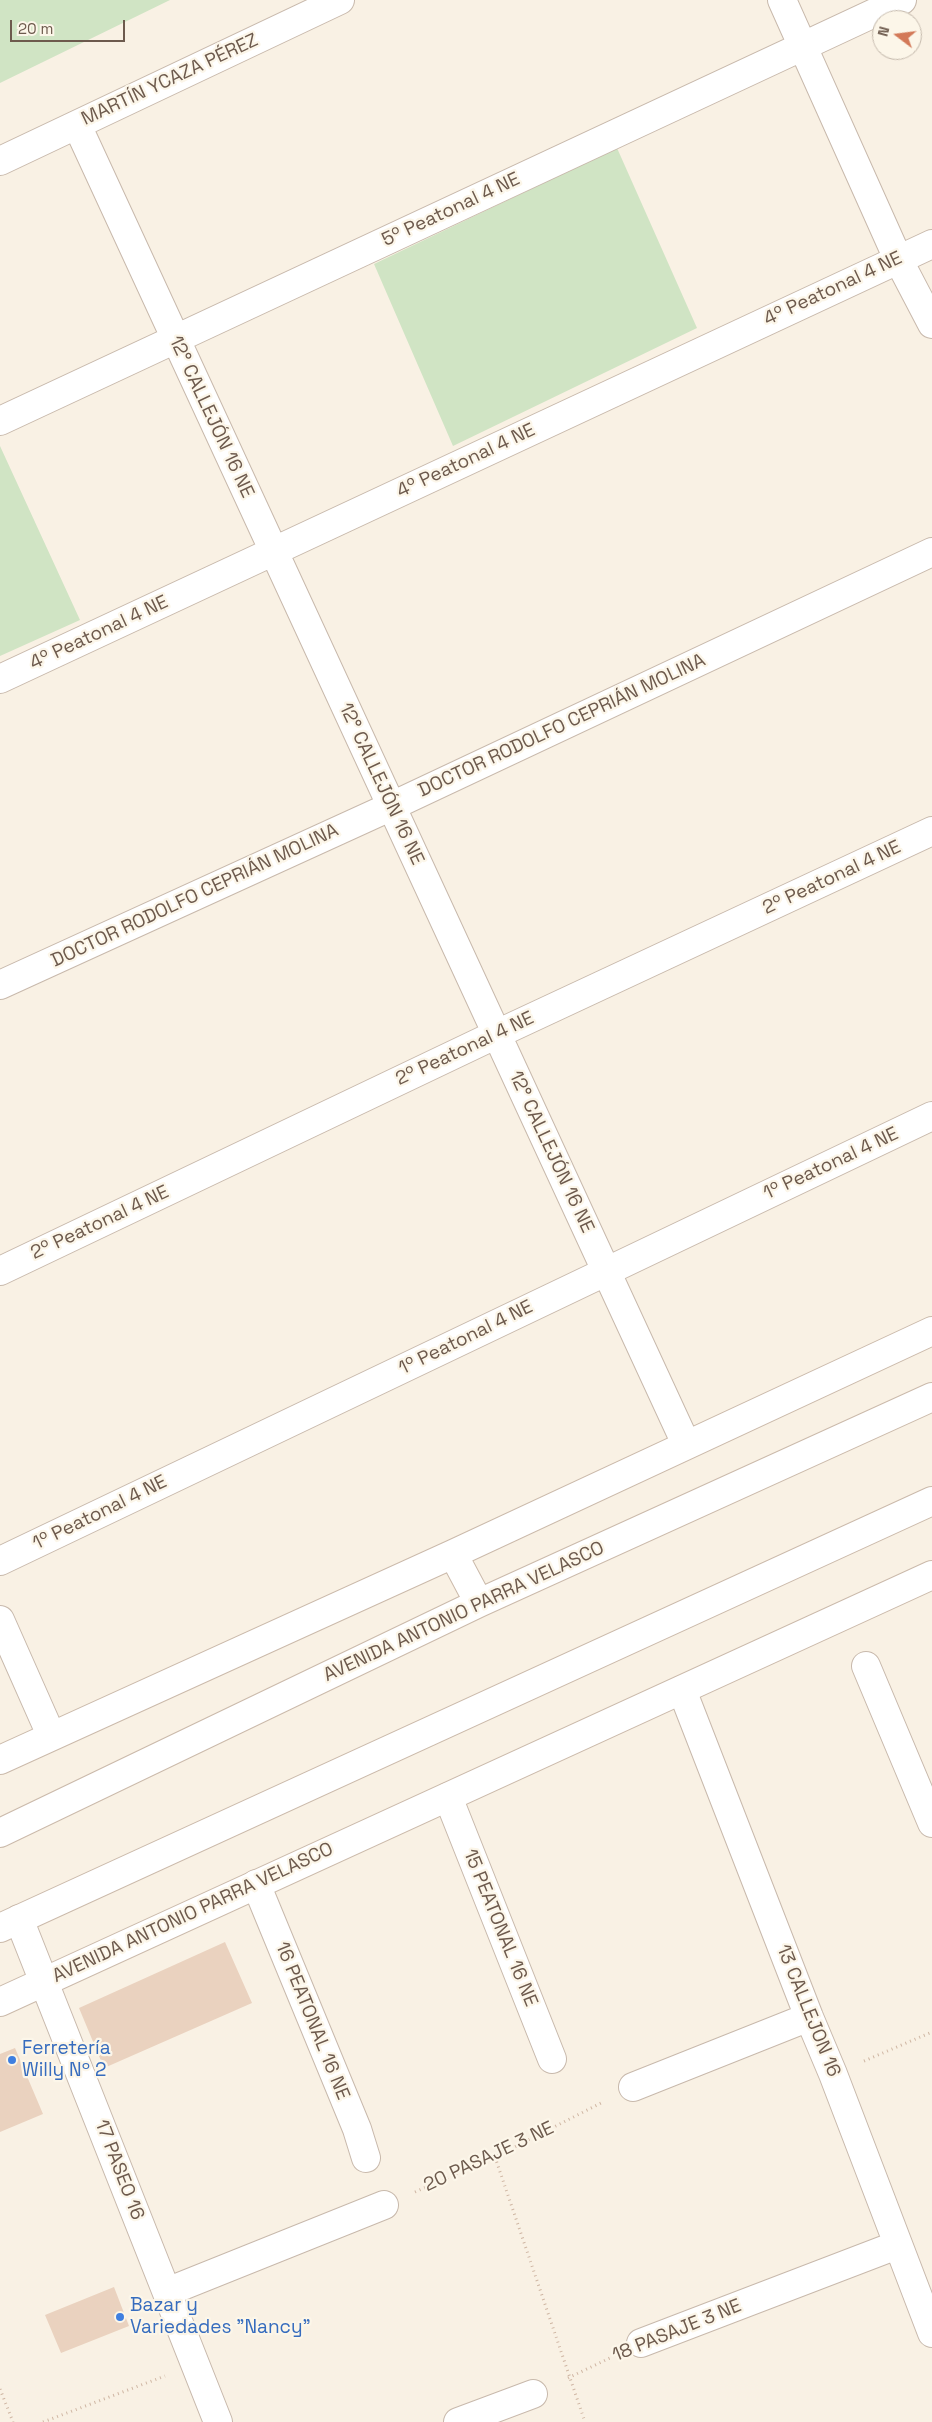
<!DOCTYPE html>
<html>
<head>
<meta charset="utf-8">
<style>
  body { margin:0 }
  #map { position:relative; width:932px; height:2422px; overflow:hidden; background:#f9f1e4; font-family:"Space Grotesk",sans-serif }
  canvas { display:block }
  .north { position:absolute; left:872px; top:10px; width:50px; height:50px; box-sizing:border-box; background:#fcf6e9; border:1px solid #c3b8ab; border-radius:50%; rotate:285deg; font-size:14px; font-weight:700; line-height:20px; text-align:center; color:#6d5a4d }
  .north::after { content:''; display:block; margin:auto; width:18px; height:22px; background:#d37958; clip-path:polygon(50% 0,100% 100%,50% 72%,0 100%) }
  .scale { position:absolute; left:10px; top:20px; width:115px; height:22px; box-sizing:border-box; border:2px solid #6d5a4d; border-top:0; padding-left:6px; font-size:15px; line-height:18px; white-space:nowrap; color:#6d5a4d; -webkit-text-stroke:4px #fcf6e9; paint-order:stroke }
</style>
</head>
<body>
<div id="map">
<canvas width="932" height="2422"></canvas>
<div class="north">N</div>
<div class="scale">20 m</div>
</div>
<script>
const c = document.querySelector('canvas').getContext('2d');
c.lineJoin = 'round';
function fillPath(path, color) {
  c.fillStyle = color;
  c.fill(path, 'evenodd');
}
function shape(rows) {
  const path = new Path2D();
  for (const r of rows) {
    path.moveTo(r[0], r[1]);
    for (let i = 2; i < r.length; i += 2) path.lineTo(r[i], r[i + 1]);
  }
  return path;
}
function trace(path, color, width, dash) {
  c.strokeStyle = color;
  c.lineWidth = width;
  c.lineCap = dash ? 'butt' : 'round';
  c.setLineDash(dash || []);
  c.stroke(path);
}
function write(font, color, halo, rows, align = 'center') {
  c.font = font + ' "Space Grotesk",sans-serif';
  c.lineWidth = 4.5;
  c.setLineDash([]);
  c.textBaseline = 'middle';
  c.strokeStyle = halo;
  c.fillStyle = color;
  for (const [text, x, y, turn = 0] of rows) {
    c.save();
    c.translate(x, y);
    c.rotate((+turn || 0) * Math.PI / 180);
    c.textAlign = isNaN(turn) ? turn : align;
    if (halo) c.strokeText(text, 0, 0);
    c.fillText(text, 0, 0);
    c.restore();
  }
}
fillPath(shape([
  [0,0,170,0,0,83],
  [617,148,697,328,453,446,374,264],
  [0,446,80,620,0,656]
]), '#d0e4c4');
fillPath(shape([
  [225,1942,252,2003,104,2068,79,2008],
  [15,2048,43,2114,0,2132,0,2054],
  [114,2287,129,2326,61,2353,45,2315]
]), '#ead2bf');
const street = shape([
  [782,0,898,259,932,324],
  [77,125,686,1444],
  [0,161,340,0],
  [0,421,902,0],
  [0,679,932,244],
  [0,985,392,806,932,552],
  [0,1271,497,1034,932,831],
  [0,1561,932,1116],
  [0,1620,51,1735],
  [866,1666,932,1823],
  [682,1690,809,2017,833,2074,932,2333],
  [448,1797,552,2059],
  [256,1884,357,2129,366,2158],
  [19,1919,218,2422],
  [633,2087,809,2017],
  [167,2292,384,2205],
  [641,2343,897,2245],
  [458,2422,533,2394]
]);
const secondary = shape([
  [453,1554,479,1603],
  [0,1760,453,1554,932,1331],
  [0,1833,479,1603,932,1397],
  [0,1928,932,1501],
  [0,2002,932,1575]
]);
trace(street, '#c8b9ac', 30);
trace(secondary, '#cbbaab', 30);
trace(shape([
  [864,2061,932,2032],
  [495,2157,585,2422],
  [415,2192,495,2157,603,2102],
  [568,2378,612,2357],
  [0,2389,13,2422],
  [43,2422,165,2376]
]), '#cfb6a3', 3, [1, 4]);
trace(street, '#fff', 28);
trace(secondary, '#fff', 28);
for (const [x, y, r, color] of [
  [12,2060,5,"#3f7fe0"],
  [120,2317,5,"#3f7fe0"]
]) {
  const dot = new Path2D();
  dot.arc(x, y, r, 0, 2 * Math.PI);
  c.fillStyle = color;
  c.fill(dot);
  trace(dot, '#fcf6e9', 2);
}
write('19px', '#6d5a4d', '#fcf6e9', [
  ["MARTÍN YCAZA PÉREZ",170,80,-25],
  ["5º Peatonal 4 NE",451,210,-25],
  ["4º Peatonal 4 NE",833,289,-25],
  ["12° CALLEJÓN 16 NE",211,417,65],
  ["4º Peatonal 4 NE",466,461,-25],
  ["4º Peatonal 4 NE",99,633,-25],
  ["DOCTOR RODOLFO CEPRIÁN MOLINA",562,726,-25],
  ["12° CALLEJÓN 16 NE",381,784,65],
  ["2º Peatonal 4 NE",832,878,-25],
  ["DOCTOR RODOLFO CEPRIÁN MOLINA",195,896,-25],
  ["2º Peatonal 4 NE",465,1049,-25],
  ["12° CALLEJÓN 16 NE",551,1152,65],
  ["1º Peatonal 4 NE",831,1164,-25],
  ["2º Peatonal 4 NE",100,1223,-25],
  ["1º Peatonal 4 NE",466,1338,-26],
  ["1º Peatonal 4 NE",100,1513,-26],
  ["AVENIDA ANTONIO PARRA VELASCO",464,1612,-25],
  ["AVENIDA ANTONIO PARRA VELASCO",193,1913,-25],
  ["15 PEATONAL 16 NE",500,1928,68],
  ["13 CALLEJON 16",808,2011,68],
  ["16 PEATONAL 16 NE",312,2021,68],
  ["20 PASAJE 3 NE",489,2157,-25],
  ["17 PASEO 16",119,2170,69],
  ["18 PASAJE 3 NE",677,2331,-22]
]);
write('19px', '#366cbe', '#fcf6e9', [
  ["Ferretería",22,2049],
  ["Willy Nº 2",22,2071],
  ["Bazar y",130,2306],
  ["Variedades \"Nancy\"",130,2328]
], 'left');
</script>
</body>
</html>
